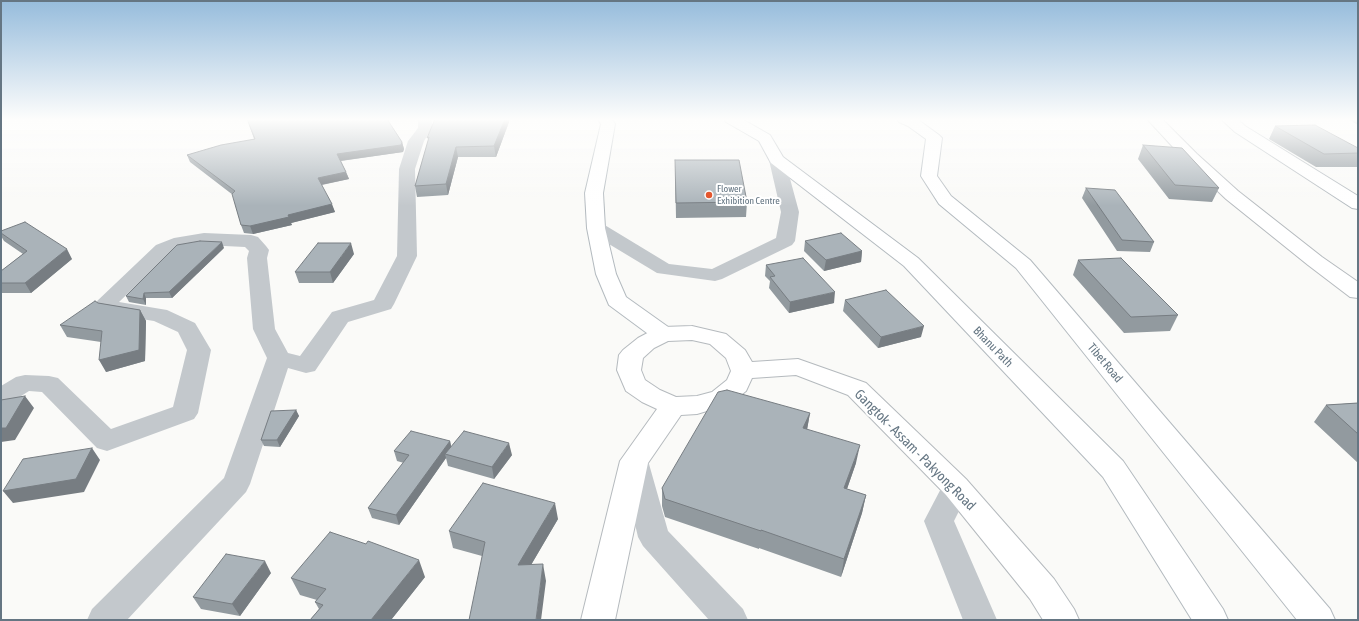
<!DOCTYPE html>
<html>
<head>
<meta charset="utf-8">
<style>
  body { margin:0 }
  #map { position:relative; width:1359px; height:621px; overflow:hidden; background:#fafaf8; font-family:"Asap Condensed",sans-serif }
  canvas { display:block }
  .frame { position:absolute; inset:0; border:2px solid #657683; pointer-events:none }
</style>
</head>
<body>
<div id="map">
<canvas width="1359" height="621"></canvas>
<div class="frame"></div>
</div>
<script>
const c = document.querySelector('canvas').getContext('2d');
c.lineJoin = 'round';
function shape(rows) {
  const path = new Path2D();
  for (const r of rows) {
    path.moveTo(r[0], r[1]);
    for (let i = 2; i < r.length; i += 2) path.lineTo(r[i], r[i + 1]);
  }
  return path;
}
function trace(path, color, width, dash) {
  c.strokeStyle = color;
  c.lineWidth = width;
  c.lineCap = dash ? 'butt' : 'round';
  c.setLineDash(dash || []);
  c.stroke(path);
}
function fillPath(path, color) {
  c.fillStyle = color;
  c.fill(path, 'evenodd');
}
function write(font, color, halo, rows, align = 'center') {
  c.font = font + ' "Asap Condensed",sans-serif';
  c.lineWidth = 4;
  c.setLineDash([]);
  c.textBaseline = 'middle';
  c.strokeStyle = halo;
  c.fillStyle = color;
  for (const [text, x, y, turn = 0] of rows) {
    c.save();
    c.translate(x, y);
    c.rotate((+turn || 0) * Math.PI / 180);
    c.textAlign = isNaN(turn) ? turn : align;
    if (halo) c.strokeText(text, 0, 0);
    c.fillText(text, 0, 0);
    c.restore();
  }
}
const secondary = shape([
  [598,119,612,119,615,124,603,193,605,228,616,274,626,297,671,329,674,334,671,339,663,341,655,339,609,305,596,274,587,228,585,193,601,124,598,119],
  [724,119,742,119,770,135,783,157,918,258,1123,461,1223,609,1228,620,1192,620,1103,477,904,266,771,163,759,141,726,122,724,119],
  [897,119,917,119,939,135,942,138,937,176,951,196,1030,260,1330,609,1335,620,1297,620,1016,268,939,204,921,176,926,139,908,126,899,122,897,119],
  [1221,119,1237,119,1245,126,1358,196,1358,209,1352,208,1235,132,1221,119]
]);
const primary = shape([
  [1147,119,1162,119,1197,154,1238,191,1322,257,1358,282,1358,298,1350,297,1308,265,1226,199,1185,160,1147,119],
  [692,326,726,334,745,350,752,362,798,359,866,383,966,479,1054,579,1074,609,1079,620,1043,620,1030,599,946,495,848,395,796,375,752,378,746,391,730,404,697,414,681,415,648,463,615,620,581,620,620,461,657,409,642,402,626,391,617,370,619,355,623,350,638,338,655,329,663,327,692,326],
  [692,340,710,344,726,358,731,371,727,380,712,392,697,396,676,397,660,390,645,380,641,370,643,358,654,348,668,341,692,340]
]);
trace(secondary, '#b3babf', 2);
trace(primary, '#b5babe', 2);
fillPath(shape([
  [418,119,432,119,432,128,424,141,415,169,417,256,394,304,391,309,348,322,315,371,306,373,288,368,250,484,246,492,127,620,87,620,92,609,224,478,267,358,253,329,247,258,249,251,245,247,204,245,179,249,170,253,119,302,167,310,195,323,198,328,211,350,198,413,194,419,107,451,97,448,42,392,29,391,10,403,1,406,1,386,16,377,25,375,49,376,58,378,111,429,173,407,187,350,178,332,154,321,104,313,95,303,156,245,174,238,204,233,251,235,258,237,266,246,269,250,267,258,275,329,288,353,300,356,332,312,374,300,397,256,399,169,408,141,418,128,418,119],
  [777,155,783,157,785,160,799,212,795,241,792,245,722,279,715,281,657,273,589,232,587,228,589,224,596,222,603,224,669,264,712,269,776,238,781,212,769,160,771,157,777,155],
  [635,453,645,457,649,464,668,531,743,609,748,620,709,620,643,546,638,537,621,464,625,457,635,453],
  [956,476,966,479,971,487,954,521,997,620,963,620,924,521,946,479,956,476]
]), '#c3c8cc');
fillPath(secondary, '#fff');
fillPath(primary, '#fff');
fillPath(shape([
  [247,119,387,119,402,142,404,149,403,152,341,161,346,172,349,179,322,185,335,212,291,223,292,225,253,234,244,233,241,225,233,195,190,162,187,155,254,139],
  [435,119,509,119,509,122,496,157,458,157,448,195,417,197,415,186],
  [1348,119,1358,119,1358,125],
  [1275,126,1358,148,1358,167,1316,167,1269,139],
  [1143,145,1219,188,1212,202,1169,199,1138,159],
  [675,160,747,202,746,217,676,218],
  [1086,188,1154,242,1150,252,1117,251,1082,198],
  [1,231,72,259,31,293,1,293,1,271,23,254,4,241,1,236],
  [805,241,862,251,861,262,824,271,804,251],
  [224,248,172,298,146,298,146,305,129,302,126,296],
  [354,254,333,283,299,283,295,272],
  [1078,260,1178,315,1170,331,1124,333,1073,275],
  [766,265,834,303,789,313,769,288,770,281,765,276],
  [845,300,921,337,878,348,843,311],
  [98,303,140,310,146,321,145,361,106,372,101,342,67,337,60,325],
  [1358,403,1358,463,1314,422,1326,405],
  [296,410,299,416,280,447,264,446,261,440],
  [810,413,807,429,856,463,847,489,866,495,862,513,841,577,759,548,759,549,665,517,662,506,662,488],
  [450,441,451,447,512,455,494,479,448,466,446,458,399,525,372,518,368,508,404,463,397,461,394,451],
  [558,519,531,565,546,581,482,556,453,548,449,531],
  [271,573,240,616,201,609,193,597],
  [425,577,391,620,310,620,319,609,315,602,317,600,300,595,291,578]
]), '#929a9f');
fillPath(shape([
  [505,119,509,119,509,122,496,157,494,146],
  [402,142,404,149,403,152,339,161,337,154],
  [456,147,458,157,448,195,446,184],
  [346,172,349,179,320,185,318,178],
  [332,204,335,212,291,223,292,225,253,234,250,226,288,215],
  [222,242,224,248,172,298,169,292],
  [351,243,354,254,333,283,330,272],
  [67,249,72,259,31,293,25,283],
  [862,251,861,262,824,271,826,260],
  [835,292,834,303,789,313,790,302],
  [144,293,146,298,146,305,143,299],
  [140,310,146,321,145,361,106,372,99,360],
  [924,326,921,337,878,348,881,337],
  [25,396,34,408,15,440,1,442,1,428],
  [296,410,299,416,280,447,277,440],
  [810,413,807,430,803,428],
  [450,441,452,450,445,454,446,458,399,525,396,515],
  [509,443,512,455,494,479,492,467],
  [860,445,856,463,841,506,844,488],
  [92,448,100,460,84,492,13,503,3,491],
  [866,495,862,513,841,577,844,559],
  [555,503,558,519,521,582,518,565],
  [419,560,425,577,391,620,371,620],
  [265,561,271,573,240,616,232,604],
  [543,564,546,581,541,620,536,620]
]), '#777d82');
const building = shape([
  [247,119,387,119,402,142,401,145,337,154,346,172,318,178,332,204,288,215,289,217,250,226,241,225,232,194,235,191,187,155,221,145,255,139,247,119],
  [435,119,505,119,494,146,456,147,446,184,415,186,429,137,427,138,435,119],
  [1315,125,1358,148,1358,153,1324,154,1275,126,1315,125],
  [1143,145,1182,148,1219,188,1175,185,1143,145],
  [675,160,739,160,747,202,676,203,675,160],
  [1086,188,1115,190,1154,242,1122,240,1086,188],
  [25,222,67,249,25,283,1,283,1,271,27,251,1,233,1,231,25,222],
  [841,233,862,251,826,260,805,241,841,233],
  [200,241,222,242,169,292,144,293,143,299,126,296,177,245,200,241],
  [318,243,351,243,330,272,295,272,318,243],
  [803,258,835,292,790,302,770,277,775,276,766,265,803,258],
  [1121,258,1178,315,1131,317,1078,260,1121,258],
  [886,290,924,326,881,337,845,300,886,290],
  [95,301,98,303,140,310,139,350,99,360,102,331,60,325,95,301],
  [727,390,810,413,803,428,860,445,844,488,866,495,844,559,761,530,761,531,665,499,662,488,718,392,727,390],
  [25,396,6,428,1,428,1,400,25,396],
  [1358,403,1358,434,1326,405,1358,403],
  [296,410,277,440,261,440,271,411,296,410],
  [411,431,450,441,396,515,368,508,409,455,394,451,411,431],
  [464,431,509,443,492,467,445,454,464,431],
  [92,448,76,479,3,491,23,459,92,448],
  [483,483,555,503,518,565,543,564,536,620,469,620,485,542,449,531,483,483],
  [330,532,366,544,368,541,419,560,371,620,310,620,323,605,315,602,326,589,291,578,330,532],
  [226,554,265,561,232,604,193,597,226,554]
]);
fillPath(building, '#aab3b9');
trace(building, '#777d82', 1);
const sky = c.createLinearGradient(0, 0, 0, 206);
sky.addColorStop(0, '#96bcdc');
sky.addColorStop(0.58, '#fdfdfc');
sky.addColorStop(1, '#fdfdfc00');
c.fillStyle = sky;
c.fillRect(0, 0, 1359, 206);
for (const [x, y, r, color] of [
  [709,195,4,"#e4572e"]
]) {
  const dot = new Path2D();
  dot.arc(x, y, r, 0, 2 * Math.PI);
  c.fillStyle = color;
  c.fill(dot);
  trace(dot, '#fff', 1.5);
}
write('10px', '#657683', '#fff', [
  ["Flower",717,189],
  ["Exhibition Centre",717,201]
], 'left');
write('12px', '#657683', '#fff', [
  ["Bhanu Path",993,347,46],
  ["Tibet Road",1105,363,50]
]);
write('14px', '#657683', '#fff', [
  ["Gangtok - Assam - Pakyong Road",915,450,45]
]);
</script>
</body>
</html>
